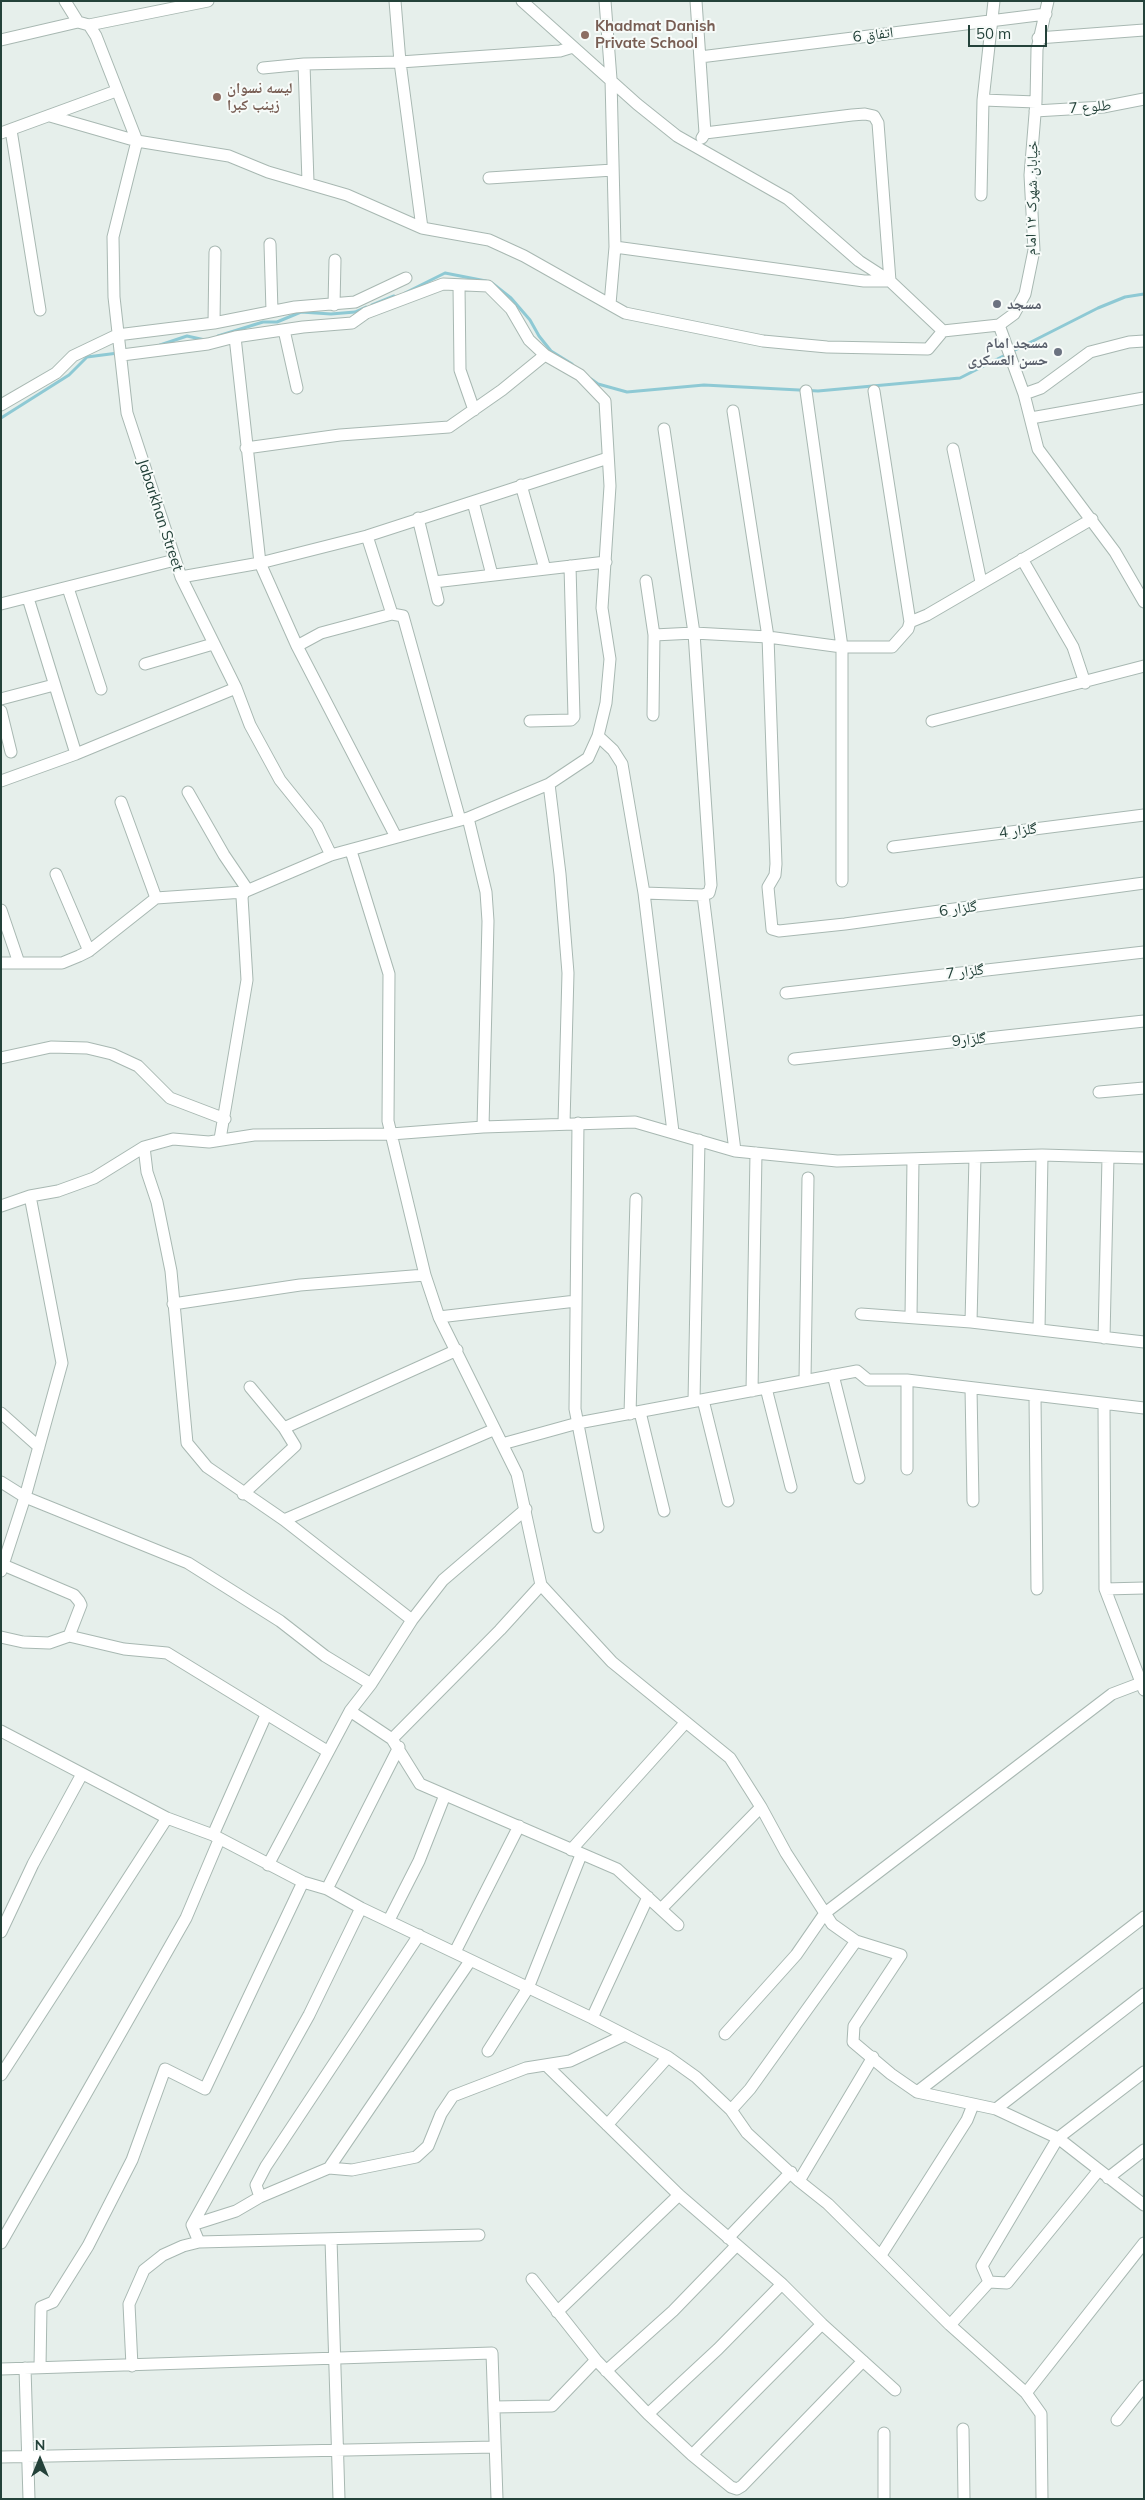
<!DOCTYPE html>
<html>
<head>
<meta charset="utf-8">
<style>
  body { margin:0 }
  #map { position:relative; width:1145px; height:2500px; overflow:hidden; background:#e6efeb; font-family:Mulish,sans-serif }
  canvas { display:block }
  .frame { position:absolute; inset:0; border:2px solid #24423a; pointer-events:none }
  .north { position:absolute; left:15px; top:2435px; width:50px; height:50px; -webkit-text-stroke:4px #f7fbf9; paint-order:stroke; rotate:0deg; font-size:14px; font-weight:700; line-height:20px; text-align:center; color:#24423a }
  .north::after { content:''; display:block; margin:auto; width:18px; height:22px; background:#24423a; clip-path:polygon(50% 0,100% 100%,50% 72%,0 100%) }
  .scale { position:absolute; left:968px; top:25px; width:79px; height:22px; box-sizing:border-box; border:2px solid #24423a; border-top:0; padding-left:6px; font-size:15px; line-height:18px; white-space:nowrap; color:#24423a; -webkit-text-stroke:4px #f7fbf9; paint-order:stroke }
</style>
</head>
<body>
<div id="map">
<canvas width="1145" height="2500"></canvas>
<div class="frame"></div>
<div class="north">N</div>
<div class="scale">50 m</div>
</div>
<script>
const c = document.querySelector('canvas').getContext('2d');
c.lineJoin = 'round';
function shape(rows) {
  const path = new Path2D();
  for (const r of rows) {
    path.moveTo(r[0], r[1]);
    for (let i = 2; i < r.length; i += 2) path.lineTo(r[i], r[i + 1]);
  }
  return path;
}
function trace(path, color, width, dash) {
  c.strokeStyle = color;
  c.lineWidth = width;
  c.lineCap = dash ? 'butt' : 'round';
  c.setLineDash(dash || []);
  c.stroke(path);
}
function write(font, color, halo, rows, align = 'center') {
  c.font = font + ' Mulish,"Noto Naskh Arabic",sans-serif';
  c.lineWidth = 4;
  c.setLineDash([]);
  c.textBaseline = 'middle';
  c.strokeStyle = halo;
  c.fillStyle = color;
  for (const [text, x, y, turn = 0] of rows) {
    c.save();
    c.translate(x, y);
    c.rotate((+turn || 0) * Math.PI / 180);
    c.textAlign = isNaN(turn) ? turn : align;
    if (halo) c.strokeText(text, 0, 0);
    c.fillText(text, 0, 0);
    c.restore();
  }
}
trace(shape([
  [492,283,511,298,530,320,539,336,551,351,572,364],
  [405,293,445,273,486,281],
  [372,305,394,296],
  [218,336,263,322,277,322,301,312,331,314,355,312,366,307],
  [160,345,187,336,205,340],
  [591,379,598,384,627,392,704,385,818,391,960,378,1098,308,1125,297,1144,294],
  [1,418,69,375,87,357,118,353]
]), '#8ec9d4', 3);
const minor = shape([
  [65,1,78,22],
  [395,1,400,62,422,228],
  [522,1,637,104,677,136,788,199,859,261,890,281,943,331],
  [605,1,611,79,615,247,610,304],
  [696,1,705,133,702,138],
  [89,25,208,1],
  [1038,38,1144,30],
  [1,40,78,22,89,25,96,36,137,141],
  [700,57,1046,14],
  [304,64,308,182],
  [263,68,304,64,400,62,560,51,573,47],
  [983,100,1036,102],
  [1035,111,1103,107,1144,99],
  [50,116,137,141,229,156,268,172,347,195,422,228,489,240,524,256,625,313,763,341,827,347,928,349,943,331,999,325],
  [11,130,40,310],
  [1,133,116,91],
  [137,141,113,237,114,297,127,413,181,577,236,688,250,725,280,780,317,826,331,855],
  [489,178,613,170],
  [981,195,983,100,994,1],
  [270,244,272,311],
  [615,247,864,281,890,281,878,123,874,116,865,114,852,115,705,133],
  [459,286,460,370,474,410],
  [334,305,335,260],
  [214,323,215,252],
  [999,325,1014,314,1025,294,1034,250,1030,175,1036,102,1037,49,1048,1],
  [999,325,1024,394,1038,449,1115,552,1144,602],
  [284,330,297,388],
  [235,337,260,563,297,646,396,837],
  [122,355,208,344,235,337,303,327,352,323,366,313,443,284,488,286,511,309,529,340,545,355,580,375,605,401,610,486,602,608,610,659,606,703,598,736,588,758,549,784,468,818,331,855,244,892,242,897,247,980,220,1139],
  [806,391,842,647,842,881],
  [874,391,910,622],
  [1024,394,1041,388,1090,352,1129,342,1144,341],
  [1,405,56,373,73,356,117,335,214,323,295,307,355,302,406,278],
  [733,411,768,637,776,864,775,875,768,887,772,929,779,931,845,924,1144,883],
  [1031,418,1144,398],
  [246,448,340,435,449,427,502,390,545,355],
  [953,449,981,582],
  [521,485,545,569],
  [473,502,492,575],
  [418,518,438,600],
  [367,536,392,614],
  [1022,559,1073,647,1085,683],
  [181,577,260,563,367,536,608,458],
  [646,581,654,635,653,715],
  [434,582,606,562],
  [68,588,101,689],
  [28,598,76,754],
  [1,604,175,560],
  [654,635,694,633,768,637,842,647,892,647,908,629,910,622,927,615,1092,519],
  [297,646,321,633,392,614,403,616,460,820],
  [145,664,213,644],
  [1,699,54,685],
  [1,711,11,752],
  [530,721,571,720,574,717,570,566],
  [932,721,1144,666],
  [598,736,613,750,622,764,644,893,673,1132],
  [1,781,76,754,236,688],
  [549,784,560,874,568,973,564,1123],
  [188,792,224,855,247,889],
  [121,802,156,898],
  [468,818,486,892,488,921,483,1127],
  [893,847,1144,815],
  [351,851,389,974,388,1121,425,1275,439,1317,517,1474,541,1585,612,1662,730,1758,761,1807,786,1853,832,1924,856,1941,901,1955,854,2026,853,2042,891,2074,917,2092,996,2109,1058,2138,1144,2205],
  [56,874,89,951],
  [644,893,703,895,709,893,711,885,694,633,664,429],
  [703,895,735,1151],
  [1,910,19,963],
  [1,963,62,963,79,956,89,951,156,898,244,892],
  [786,993,1144,952],
  [1,1058,51,1047,87,1048,112,1054,138,1066,170,1098,225,1119],
  [794,1059,1144,1021],
  [1099,1092,1144,1088],
  [578,1123,575,1409,598,1527],
  [144,1147,147,1172,157,1202,171,1271,187,1443,207,1467,284,1520,412,1620],
  [1,1206,30,1196,58,1191,94,1178,144,1147,173,1139,209,1142,254,1135,391,1134,483,1127,635,1122,735,1151,837,1161,1042,1155,1144,1158],
  [173,1304,300,1285,425,1275],
  [861,1314,971,1322,1144,1342],
  [439,1317,576,1301],
  [911,1317,913,1159],
  [971,1322,975,1157],
  [1039,1330,1042,1155],
  [1104,1338,1108,1157],
  [833,1375,859,1478],
  [805,1380,808,1178],
  [907,1380,907,1469],
  [766,1388,791,1487],
  [971,1388,973,1501],
  [752,1391,756,1153],
  [1035,1397,1037,1589],
  [703,1400,728,1501],
  [694,1401,699,1140],
  [1104,1404,1105,1589,1144,1690],
  [640,1412,664,1511],
  [1,1413,39,1447],
  [630,1414,636,1199],
  [284,1428,457,1350],
  [502,1444,578,1423,857,1371,868,1380,907,1380,1144,1408],
  [1,1482,25,1497,188,1563,280,1621,325,1656,371,1684],
  [243,1494,295,1446,284,1428,250,1387],
  [284,1520,493,1430],
  [1,1564,74,1595,79,1601,81,1605,69,1636],
  [1,1571,25,1497,62,1363,30,1196],
  [1105,1589,1144,1588],
  [1,1637,23,1642,49,1643,69,1636,124,1649,167,1653,327,1751],
  [350,1711,392,1739,420,1784,617,1869,678,1925],
  [1,1731,167,1818,213,1835,303,1882,327,1889,361,1908,592,2018,668,2057,696,2077,731,2110,747,2133,799,2181,828,2204,950,2325,1026,2393,1041,2414,1042,2499],
  [392,1739,500,1630,541,1585],
  [213,1835,266,1715],
  [571,1850,686,1722],
  [268,1865,350,1711,371,1684,412,1620,443,1580,526,1509],
  [327,1889,399,1747],
  [661,1909,761,1807],
  [389,1920,419,1861,445,1795],
  [1,1932,33,1864,82,1774],
  [455,1952,519,1826],
  [592,2018,648,1897],
  [725,2034,796,1955,825,1913,1112,1694,1141,1683],
  [488,2051,528,1988,581,1855],
  [546,2065,679,2195,782,2284,822,2324,895,2390],
  [1,2075,167,1818],
  [917,2092,1144,1917],
  [996,2109,1144,1994],
  [731,2110,750,2089,856,1941],
  [607,2125,668,2057],
  [329,2168,470,1961],
  [1108,2178,1144,2150],
  [799,2181,873,2057],
  [260,2197,256,2185,266,2166,419,1935],
  [192,2225,236,2211,260,2197,329,2168,352,2170,416,2157,428,2146,441,2114,453,2096,526,2068,570,2061,625,2035],
  [728,2238,791,2172],
  [331,2239,339,2499],
  [199,2242,192,2225,309,2015,361,1908],
  [1,2243,186,1918,219,1840],
  [881,2255,967,2120,973,2105],
  [532,2279,596,2360,648,2414,692,2455,731,2487,737,2489,742,2486,863,2361],
  [989,2282,982,2266,1058,2138,1144,2072],
  [557,2312,679,2195],
  [950,2325,989,2282,1007,2283,1099,2170],
  [132,2366,129,2304,144,2270,163,2255,183,2246,199,2242,479,2235],
  [40,2367,41,2307,53,2302,88,2246,132,2160,165,2069,205,2089,303,1882],
  [25,2368,29,2499],
  [1,2369,492,2353,497,2499],
  [606,2371,673,2311,736,2246],
  [1026,2393,1144,2243],
  [494,2407,552,2406,596,2360],
  [648,2414,718,2349,782,2284],
  [1117,2420,1144,2386],
  [963,2429,964,2499],
  [884,2433,884,2499],
  [692,2455,822,2324],
  [1,2457,495,2447]
]);
trace(minor, '#a8b8b2', 13);
trace(minor, '#fff', 11);
for (const [x, y, r, color] of [
  [585,35,5,"#8d6e63"],
  [217,97,5,"#8d6e63"],
  [997,304,5,"#6b7280"],
  [1058,352,5,"#6b7280"]
]) {
  const dot = new Path2D();
  dot.arc(x, y, r, 0, 2 * Math.PI);
  c.fillStyle = color;
  c.fill(dot);
  trace(dot, '#f7fbf9', 2);
}
write('bold 15px', '#785e54', '#f7fbf9', [
  ["Khadmat Danish",595,26],
  ["Private School",595,43],
  ["لیسه نسوان",227,88],
  ["زینب کبرا",227,105]
], 'left');
write('15px', '#24423a', '#f7fbf9', [
  ["اتفاق 6",873,35,-7],
  ["طلوع 7",1090,107,-5],
  ["خیابان شهرک ۱۲ امام",1032,198,-89],
  ["Jabarkhan Street",160,515,72],
  ["گلزار 4",1018,831,-7],
  ["گلزار 6",958,909,-8],
  ["گلزار 7",965,972,-7],
  ["گلزار9",969,1040,-6]
]);
write('bold 15px', '#5b616d', '#f7fbf9', [
  ["مسجد",1007,304],
  ["مسجد امام",1048,343,"right"],
  ["حسن العسکری",1048,360,"right"]
], 'left');
</script>
</body>
</html>
